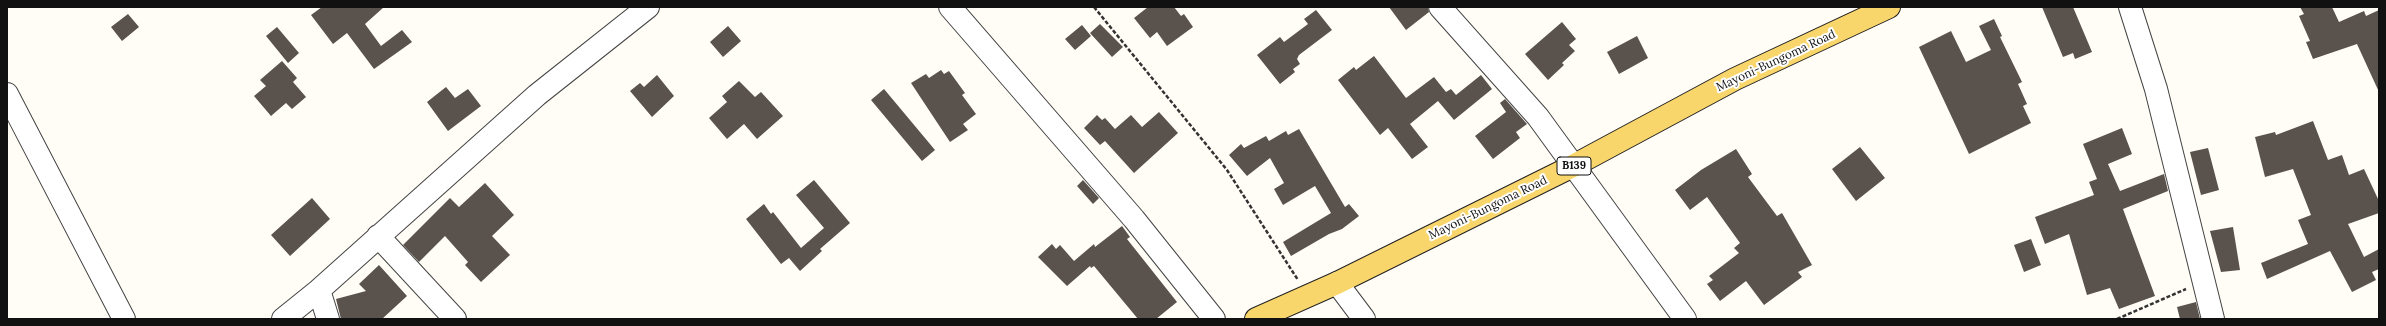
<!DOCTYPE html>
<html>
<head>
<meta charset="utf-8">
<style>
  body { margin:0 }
  #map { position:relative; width:2386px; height:326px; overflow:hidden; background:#fffdf5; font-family:Lora,serif }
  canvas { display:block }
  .frame { position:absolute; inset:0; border:8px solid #111; pointer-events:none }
</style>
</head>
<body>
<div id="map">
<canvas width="2386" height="326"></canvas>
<div class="frame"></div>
</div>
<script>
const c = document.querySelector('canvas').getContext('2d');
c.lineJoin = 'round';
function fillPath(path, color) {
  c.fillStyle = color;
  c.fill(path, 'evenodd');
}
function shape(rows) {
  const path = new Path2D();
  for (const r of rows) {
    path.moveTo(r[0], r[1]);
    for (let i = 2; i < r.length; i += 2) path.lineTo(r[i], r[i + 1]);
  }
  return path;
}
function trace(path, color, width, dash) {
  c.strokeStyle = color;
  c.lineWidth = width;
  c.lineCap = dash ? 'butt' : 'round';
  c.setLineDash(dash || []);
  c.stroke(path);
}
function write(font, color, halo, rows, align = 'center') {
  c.font = font + ' Lora,serif';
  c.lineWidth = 4;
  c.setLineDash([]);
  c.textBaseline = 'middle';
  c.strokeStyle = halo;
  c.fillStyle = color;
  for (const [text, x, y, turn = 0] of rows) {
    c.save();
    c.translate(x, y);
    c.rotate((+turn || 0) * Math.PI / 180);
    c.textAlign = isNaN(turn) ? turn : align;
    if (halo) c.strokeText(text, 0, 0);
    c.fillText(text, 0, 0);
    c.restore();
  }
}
fillPath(shape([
  [322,7,384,7,365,24,381,46,402,30,412,42,374,69,347,33,333,44,311,15],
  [1148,7,1174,7,1181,16,1184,14,1193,27,1167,46,1157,32,1150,38,1134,18],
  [1389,7,1428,7,1429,12,1406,30],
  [2042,7,2073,7,2092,52,2075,59,2073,53,2063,57],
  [2300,7,2332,7,2339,22,2364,11,2366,16,2379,10,2379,92,2357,44,2313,59,2306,42,2310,41,2299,16,2304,14],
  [1316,10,1332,30,1299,55,1297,59,1300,64,1293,69,1295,72,1280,84,1257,55,1280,37,1284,42,1308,24,1304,19],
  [128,14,139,27,122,41,111,27],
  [1994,19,2002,36,2000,37,2022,82,2018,84,2027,104,2023,106,2031,123,1969,154,1919,47,1951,31,1966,62,1991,50,1979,26],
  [1562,22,1576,39,1569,45,1575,51,1562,63,1564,65,1548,80,1525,54],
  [1100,24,1123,47,1112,57,1090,33],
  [1082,25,1091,36,1075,50,1065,39],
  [728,26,741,41,723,57,710,42],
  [277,27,299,53,288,63,266,36],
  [1637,36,1648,58,1619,74,1607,52],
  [1374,56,1406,98,1434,77,1446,92,1451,89,1456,95,1481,75,1492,89,1454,120,1438,101,1410,124,1428,147,1412,159,1388,128,1380,135,1338,80,1354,67,1356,70],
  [282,61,297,78,293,82,306,97,292,109,286,103,271,116,254,96,266,86,260,80],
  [941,70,944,74,949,71,965,93,962,95,976,114,963,124,968,130,950,142,911,83,926,74,929,78],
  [657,75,674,96,652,117,630,91,640,83,644,87],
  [739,81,755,97,761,92,783,116,757,139,744,124,727,139,709,118,727,102,722,96],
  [446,87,455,98,468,89,481,106,448,131,427,102],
  [884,89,935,150,922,161,871,100],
  [1505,99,1527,124,1516,132,1520,138,1493,159,1475,136,1506,112,1500,103],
  [1159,112,1178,133,1134,173,1105,141,1100,145,1084,128,1097,115,1102,120,1105,118,1115,129,1131,115,1142,127],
  [2313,121,2328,160,2342,155,2349,175,2364,169,2379,201,2379,213,2348,224,2364,257,2379,249,2379,269,2372,272,2376,280,2352,292,2330,251,2267,279,2261,263,2308,244,2298,220,2311,215,2293,169,2265,177,2255,137,2275,132,2276,135],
  [2122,128,2132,154,2108,164,2120,191,2164,174,2168,191,2123,209,2155,296,2119,309,2110,288,2087,295,2069,234,2045,244,2035,217,2094,195,2089,182,2097,179,2083,144],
  [1299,129,1345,207,1349,204,1359,216,1342,229,1329,234,1291,256,1283,242,1331,213,1315,186,1283,205,1274,189,1284,183,1270,158,1247,176,1229,155,1241,144,1244,148,1266,136,1269,141,1286,131,1288,135],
  [1860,147,1885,178,1856,201,1832,169],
  [2208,148,2219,190,2201,195,2190,152],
  [1736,149,1752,174,1748,177,1777,216,1782,213,1812,265,1798,272,1802,277,1764,305,1746,281,1720,301,1707,284,1713,280,1709,276,1739,253,1734,248,1740,243,1707,197,1690,210,1675,190,1701,170],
  [814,180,850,223,820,249,822,251,800,271,789,258,781,264,746,219,764,204,771,214,773,212,801,248,824,228,796,195],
  [1083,180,1099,198,1093,204,1077,186],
  [485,183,514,215,492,236,510,255,481,282,465,265,468,262,445,236,419,262,403,245,450,198,459,207],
  [312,198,330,219,290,256,271,235],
  [1122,226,1130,237,1127,239,1177,302,1156,319,1138,319,1094,266,1091,268,1090,266,1067,286,1038,257,1052,244,1056,249,1060,245,1074,261,1094,244,1095,247],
  [2233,227,2240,270,2221,272,2210,231],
  [2031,239,2041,265,2024,272,2014,245],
  [379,265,407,296,382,319,341,319,336,299,366,291,359,284],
  [2196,302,2200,319,2180,319,2177,307]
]), '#5a524d');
const minor = shape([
  [950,7,1134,219,1214,319],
  [1440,7,1538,117,1685,319],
  [2130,7,2156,89,2213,319],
  [7,94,124,319],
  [378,236,455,319],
  [1337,283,1364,319],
  [319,290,328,319],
  [283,319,319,290,537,95,648,7]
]);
const major = shape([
  [1256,319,1337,283,1573,166,1735,79,1889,7]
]);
trace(minor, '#444', 24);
trace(major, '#222', 24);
trace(shape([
  [1094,7,1227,170,1298,280],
  [2117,319,2186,289]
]), '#333', 2.5, [4, 2]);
trace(minor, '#fff', 22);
trace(major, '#f9d66b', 22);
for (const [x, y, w] of [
  [1574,166,34]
]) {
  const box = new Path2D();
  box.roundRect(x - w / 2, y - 9, w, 18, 3);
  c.fillStyle = '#fff';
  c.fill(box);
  trace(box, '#111', 1);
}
write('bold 11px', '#111', null, [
  ["B139",1574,166]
]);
write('12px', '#111', '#fff', [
  ["Mayoni-Bungoma Road",1776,61,-25],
  ["Mayoni-Bungoma Road",1488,208,-26]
]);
</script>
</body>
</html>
